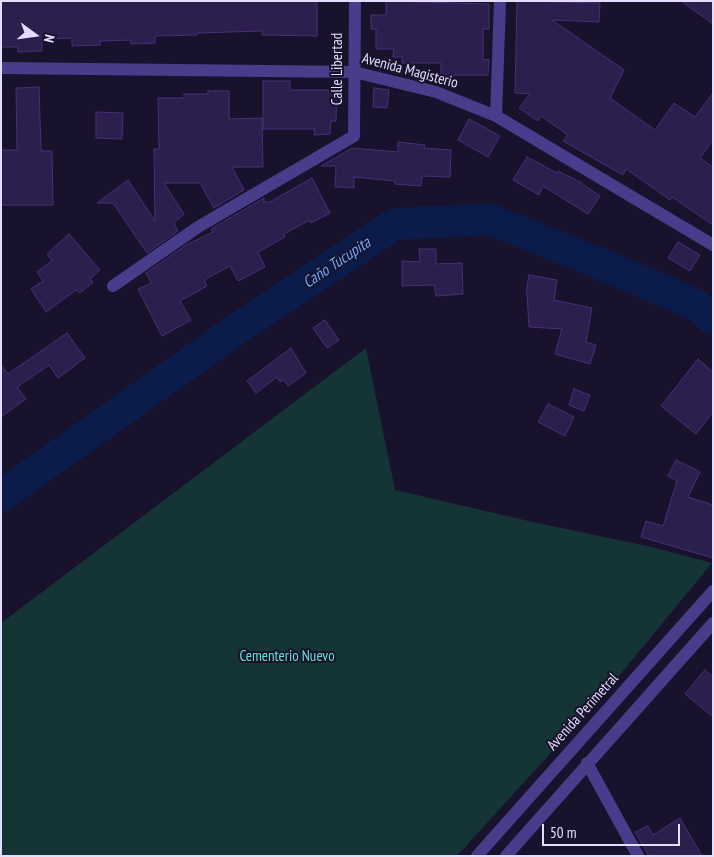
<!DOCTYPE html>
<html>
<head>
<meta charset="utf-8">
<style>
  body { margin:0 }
  #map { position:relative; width:714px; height:857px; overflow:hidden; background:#19122c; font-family:"PT Sans Narrow",sans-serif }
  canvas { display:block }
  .frame { position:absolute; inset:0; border:2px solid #e4ddff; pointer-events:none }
  .north { position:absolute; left:10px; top:10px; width:50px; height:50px; -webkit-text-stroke:4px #19122c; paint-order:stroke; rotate:104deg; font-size:14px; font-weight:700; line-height:20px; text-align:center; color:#e4ddff }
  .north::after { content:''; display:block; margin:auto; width:18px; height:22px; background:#e4ddff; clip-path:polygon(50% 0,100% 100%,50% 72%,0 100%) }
  .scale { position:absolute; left:542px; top:824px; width:138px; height:22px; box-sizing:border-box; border:2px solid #e4ddff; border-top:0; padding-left:6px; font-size:15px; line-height:18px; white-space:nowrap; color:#e4ddff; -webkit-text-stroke:4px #19122c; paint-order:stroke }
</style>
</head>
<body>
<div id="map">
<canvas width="714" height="857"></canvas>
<div class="frame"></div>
<div class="north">N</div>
<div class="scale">50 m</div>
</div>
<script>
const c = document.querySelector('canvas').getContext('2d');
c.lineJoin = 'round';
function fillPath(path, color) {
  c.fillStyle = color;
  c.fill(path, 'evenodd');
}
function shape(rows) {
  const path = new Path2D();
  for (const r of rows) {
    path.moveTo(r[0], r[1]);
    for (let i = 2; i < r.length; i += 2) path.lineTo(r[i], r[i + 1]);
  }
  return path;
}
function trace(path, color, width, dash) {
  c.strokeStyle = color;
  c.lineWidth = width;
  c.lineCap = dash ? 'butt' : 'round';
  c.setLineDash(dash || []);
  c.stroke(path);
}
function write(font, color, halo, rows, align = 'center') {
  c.font = font + ' "PT Sans Narrow",sans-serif';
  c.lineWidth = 4;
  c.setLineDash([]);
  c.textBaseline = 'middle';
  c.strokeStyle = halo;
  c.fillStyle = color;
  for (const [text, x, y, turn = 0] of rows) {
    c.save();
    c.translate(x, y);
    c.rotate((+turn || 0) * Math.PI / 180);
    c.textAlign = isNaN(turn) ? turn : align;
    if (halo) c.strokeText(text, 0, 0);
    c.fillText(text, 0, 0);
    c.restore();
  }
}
fillPath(shape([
  [366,348,395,490,533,522,652,547,712,563,600,699,457,856,1,856,1,623]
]), '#143436');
trace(shape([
  [1,496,237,329,395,224,489,219,594,261,696,305,713,319]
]), '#0b1c4b', 32);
const building = shape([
  [1,1,317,1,317,36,262,35,262,31,197,33,197,35,155,36,155,43,131,44,131,40,100,41,100,45,72,46,72,38,42,39,42,51,18,52,18,47,1,47,1,1],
  [386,1,489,4,489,29,483,29,483,60,489,59,488,75,441,75,441,63,402,63,402,57,393,57,394,49,376,49,376,29,371,29,371,15,386,15,386,1],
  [517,1,600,3,599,22,552,20,624,70,610,98,655,130,674,103,695,117,713,93,713,140,700,158,713,167,713,225,672,197,670,200,626,169,623,175,563,141,568,135,541,116,538,121,519,108,530,94,515,93,517,1],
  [681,1,713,1,713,24,681,1],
  [263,81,290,81,290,90,337,90,336,121,331,121,330,134,314,135,315,129,263,129,263,81],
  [39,87,41,151,52,151,53,205,1,205,1,150,17,150,16,88,39,87],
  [374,88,389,90,387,108,373,107,374,88],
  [208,91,229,91,229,119,262,118,263,167,232,167,244,190,214,208,200,183,164,183,184,214,174,223,178,231,147,253,113,203,97,203,128,180,155,221,154,149,159,149,158,98,184,98,184,94,208,94,208,91],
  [96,112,123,113,122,139,96,138,96,112],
  [469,119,500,136,488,157,458,140,469,119],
  [398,142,425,145,424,148,451,150,450,177,422,176,421,186,395,184,395,181,354,177,354,188,335,187,336,166,321,166,352,148,398,152,398,142],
  [527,157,557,173,558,171,580,182,600,196,588,214,543,186,539,195,513,180,527,157],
  [312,178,330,213,311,223,310,220,284,234,285,237,258,252,265,267,238,281,230,266,204,280,207,286,180,301,191,320,162,336,138,289,151,283,146,273,186,245,213,232,211,229,264,198,264,203,267,201,268,203,312,178],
  [69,234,100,270,90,279,93,282,80,293,76,290,46,312,31,289,43,281,37,272,52,261,47,254,69,234],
  [678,242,700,255,690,271,668,258,678,242],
  [419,249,436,249,436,264,462,263,463,294,436,296,434,285,402,286,402,261,420,262,419,249],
  [529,275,557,280,554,300,592,308,586,342,596,345,590,364,555,354,562,329,529,327,527,293,526,293,529,275],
  [325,320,339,340,327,348,313,328,325,320],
  [67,333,85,358,58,378,49,365,17,387,26,399,1,417,1,365,8,374,67,333],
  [291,348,306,373,288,386,284,380,280,382,277,377,256,393,247,381,291,348],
  [698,359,713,372,713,412,696,434,661,406,698,359],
  [574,389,590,395,584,411,569,405,574,389],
  [548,404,574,417,565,436,538,422,548,404],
  [676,460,700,472,688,497,713,505,713,558,641,537,646,521,663,526,677,481,668,476,676,460],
  [705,670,713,677,713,717,685,694,705,670],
  [680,818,702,856,649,856,635,832,648,826,653,835,680,818]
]);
fillPath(building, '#2c1e4d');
trace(building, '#463079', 1);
trace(shape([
  [1,68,354,72,436,92,496,116,713,245],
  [496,116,500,1],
  [113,286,198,227,354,136,355,1],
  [587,763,638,856],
  [477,856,713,591],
  [506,856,713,623]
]), '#483d8b', 12);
write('15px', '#e4ddff', '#19122c', [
  ["Calle Libertad",338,69,-90],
  ["Avenida Magisterio",410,71,15],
  ["Avenida Perimetral",583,712,-48]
]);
write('15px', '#67e1d0', '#19122c', [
  ["Cementerio Nuevo",287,657]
]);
write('italic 16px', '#6baafe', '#19122c', [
  ["Caño Tucupita",337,263,-34]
]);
</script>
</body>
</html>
